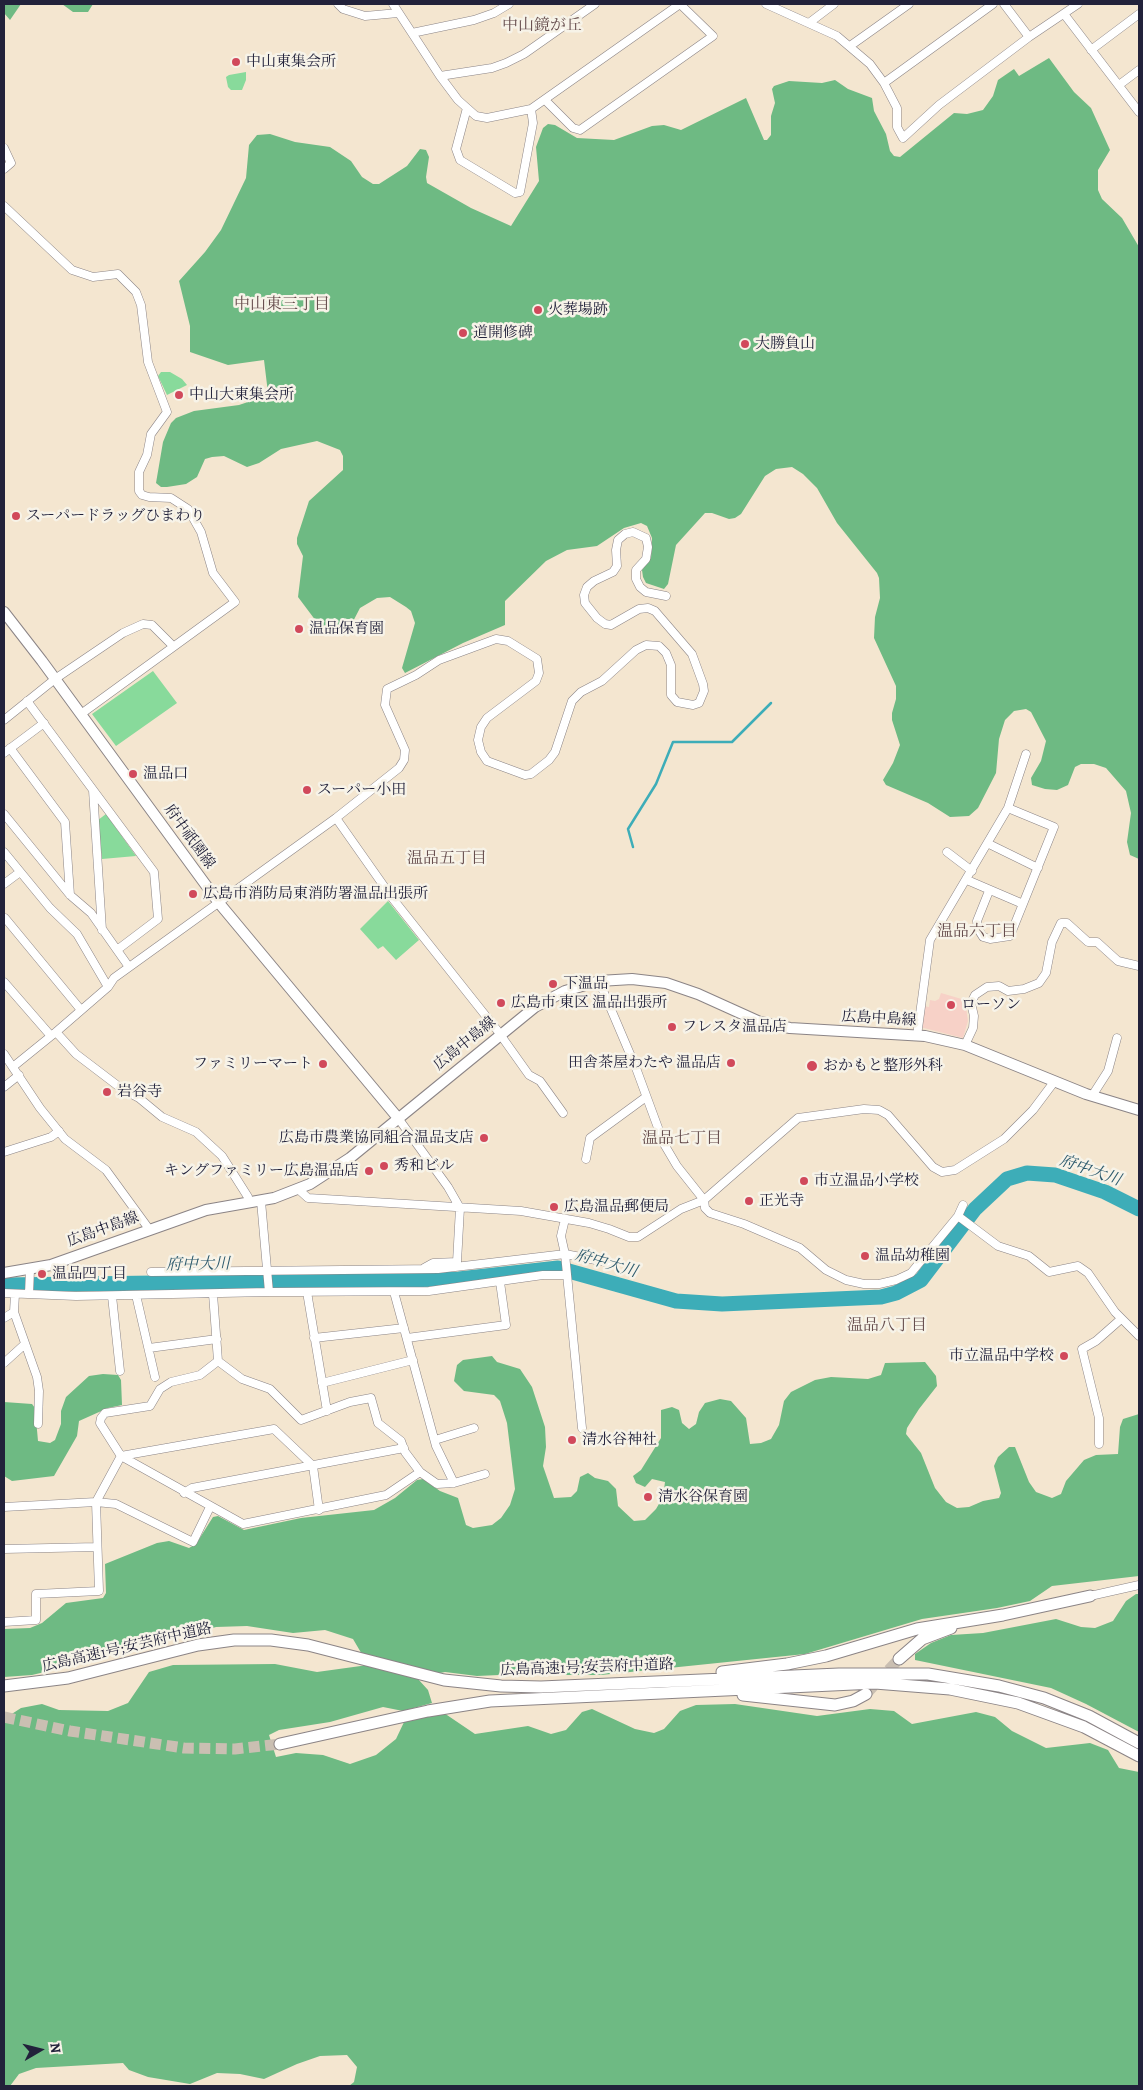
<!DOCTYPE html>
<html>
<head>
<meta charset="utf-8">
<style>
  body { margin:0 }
  #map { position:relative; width:1143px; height:2090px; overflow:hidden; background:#f4e6d0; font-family:Alegreya,serif }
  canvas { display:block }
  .frame { position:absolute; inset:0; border:5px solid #22223b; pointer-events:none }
  .north { position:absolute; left:15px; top:2025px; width:50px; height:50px; -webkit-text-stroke:4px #f7f3e8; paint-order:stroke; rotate:82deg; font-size:14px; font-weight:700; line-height:20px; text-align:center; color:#22223b }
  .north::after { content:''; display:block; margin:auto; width:18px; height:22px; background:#22223b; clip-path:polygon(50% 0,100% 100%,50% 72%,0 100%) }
</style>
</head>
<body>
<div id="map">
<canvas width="1143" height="2090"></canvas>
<div class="frame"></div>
<div class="north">N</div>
</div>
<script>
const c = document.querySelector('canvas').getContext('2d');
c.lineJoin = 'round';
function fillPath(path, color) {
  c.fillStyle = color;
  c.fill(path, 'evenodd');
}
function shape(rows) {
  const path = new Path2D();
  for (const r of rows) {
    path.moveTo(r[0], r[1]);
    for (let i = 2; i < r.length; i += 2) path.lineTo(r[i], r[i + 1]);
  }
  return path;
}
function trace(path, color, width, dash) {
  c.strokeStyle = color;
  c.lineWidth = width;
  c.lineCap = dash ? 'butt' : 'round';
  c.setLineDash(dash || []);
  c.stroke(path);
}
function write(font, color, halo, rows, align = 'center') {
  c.font = font + ' Alegreya,"Noto Serif JP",serif';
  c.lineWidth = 5;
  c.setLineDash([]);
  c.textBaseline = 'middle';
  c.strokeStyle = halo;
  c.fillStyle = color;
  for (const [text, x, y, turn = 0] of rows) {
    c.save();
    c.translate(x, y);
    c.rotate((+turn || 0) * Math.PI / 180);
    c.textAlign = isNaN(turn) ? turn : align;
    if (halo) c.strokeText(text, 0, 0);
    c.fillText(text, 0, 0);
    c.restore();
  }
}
fillPath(shape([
  [941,993,965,1000,968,1021,963,1038,920,1027,923,1006,929,1007,930,1000,935,1001,939,999]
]), '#f7d1c7');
fillPath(shape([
  [246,72,246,80,242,90,231,90,228,87,226,77,229,75],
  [161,372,170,372,182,379,187,385,167,395,158,376],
  [153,671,177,703,116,746,92,714],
  [106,814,136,856,102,859,98,820],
  [388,901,419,940,396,960,383,946,378,949,360,929]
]), '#88da9b');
fillPath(shape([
  [4,4,21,4,10,20,4,13],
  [62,4,93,4,88,12,73,12],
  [1049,58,1074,92,1091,108,1110,150,1098,170,1098,190,1102,199,1122,218,1139,247,1139,859,1130,855,1127,842,1131,813,1126,791,1106,768,1094,764,1081,764,1075,767,1068,785,1057,790,1045,789,1032,785,1031,778,1041,761,1046,741,1031,712,1026,709,1014,711,1005,720,999,739,996,773,978,808,969,816,950,817,928,803,886,785,883,780,893,763,900,745,892,720,892,713,896,699,896,686,874,638,875,617,880,598,879,578,877,573,837,523,817,488,803,474,792,467,776,469,765,476,741,514,735,518,729,519,712,513,705,513,676,545,668,584,664,589,646,583,643,577,642,570,651,558,652,538,647,526,641,523,624,528,597,546,567,550,546,561,505,601,505,625,463,643,405,673,402,668,415,623,411,611,406,607,390,597,377,598,360,608,348,631,330,636,325,633,298,597,303,556,297,544,297,538,309,501,343,470,343,456,340,450,317,441,281,449,259,463,247,467,224,456,212,457,205,459,197,477,186,484,167,487,161,487,156,483,163,442,171,423,176,418,194,411,239,405,263,397,268,393,264,360,228,365,190,352,190,326,179,281,205,252,221,230,246,178,249,145,257,135,270,134,295,142,330,147,351,161,362,177,373,184,379,184,407,166,420,149,426,150,429,157,426,177,427,183,471,208,511,226,539,181,536,147,543,128,548,124,555,125,577,138,614,140,652,126,664,125,681,130,746,98,764,140,767,140,771,135,771,116,775,103,772,89,774,86,789,81,822,83,835,80,848,89,872,98,874,111,886,134,890,151,894,156,900,157,954,113,967,114,983,110,993,96,998,80,1014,69,1019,76],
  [492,1356,497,1362,520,1369,532,1387,545,1427,546,1447,543,1466,554,1498,571,1497,577,1491,580,1477,588,1473,595,1478,608,1481,616,1489,618,1506,634,1521,645,1520,656,1509,663,1497,665,1482,652,1479,645,1487,636,1483,633,1476,641,1470,661,1438,661,1410,672,1407,679,1410,682,1423,689,1429,696,1424,699,1412,705,1403,720,1399,731,1401,746,1418,750,1444,761,1443,771,1439,779,1425,784,1401,791,1392,815,1380,831,1377,868,1379,881,1375,885,1363,925,1362,936,1376,937,1386,919,1409,907,1428,906,1434,921,1453,935,1488,946,1502,957,1508,969,1507,983,1501,999,1498,1001,1493,994,1466,998,1457,1009,1447,1015,1447,1029,1482,1036,1492,1052,1498,1061,1494,1066,1481,1084,1460,1096,1455,1118,1454,1120,1427,1123,1419,1139,1414,1139,1576,1052,1586,1030,1601,997,1608,922,1619,805,1654,601,1675,551,1675,535,1666,499,1675,477,1676,445,1672,435,1674,363,1656,353,1639,325,1630,293,1633,247,1626,216,1627,175,1639,107,1649,70,1666,32,1675,4,1677,4,1629,30,1628,42,1623,66,1603,103,1598,106,1593,105,1564,157,1543,169,1541,189,1548,196,1544,213,1517,218,1516,244,1530,301,1518,374,1510,395,1498,417,1480,423,1479,440,1491,458,1498,466,1525,473,1528,492,1525,501,1518,510,1505,515,1489,507,1423,500,1401,494,1395,464,1391,454,1381,457,1365,463,1360],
  [103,1374,118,1375,121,1380,122,1405,108,1408,79,1421,77,1436,54,1476,12,1481,4,1476,4,1402,32,1404,35,1408,38,1441,50,1443,55,1440,61,1424,61,1411,66,1397,89,1376],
  [1136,1594,1139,1594,1139,1732,1086,1704,1051,1688,915,1660,915,1654,931,1643,951,1635,983,1633,1056,1619,1081,1627,1095,1628,1113,1621,1126,1601],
  [275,1664,317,1672,368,1665,418,1679,428,1690,432,1703,403,1711,383,1707,330,1722,279,1730,269,1735,276,1757,296,1753,323,1755,350,1764,376,1755,396,1739,405,1720,444,1713,475,1734,528,1726,551,1734,566,1730,582,1712,592,1709,635,1729,654,1733,664,1729,680,1711,696,1705,735,1704,817,1716,870,1709,894,1711,912,1724,976,1712,995,1717,1012,1731,1046,1748,1090,1743,1108,1750,1119,1768,1139,1772,1139,2086,349,2086,354,2082,357,2067,347,2055,320,2056,297,2064,264,2079,240,2074,217,2073,190,2084,148,2077,129,2070,123,2063,36,2068,19,2074,10,2086,4,2086,4,1719,21,1708,42,1704,59,1710,108,1711,128,1703,149,1672,173,1665]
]), '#6eba83');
trace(shape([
  [633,847,628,829,656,784,673,742,732,742,771,703]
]), '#3dadb8', 2.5);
trace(shape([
  [4,1285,459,1279,558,1268,676,1301,722,1304,881,1297,896,1293,921,1280,975,1209,1007,1179,1027,1173,1055,1175,1105,1192,1139,1209]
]), '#3dadb8', 15);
trace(shape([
  [866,1694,899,1659],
  [4,1717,70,1731,184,1748,235,1749,280,1744]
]), '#cabfb2', 11, [11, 5.5]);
const minor = shape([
  [338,4,343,9,365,16,398,13],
  [393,4,440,76,458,100,476,116,487,118,531,109,680,4],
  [766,4,837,36,870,64,884,83,897,108,897,127,903,138,939,105,1029,37,1078,4],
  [1004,4,1029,37],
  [1064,14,1139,112],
  [809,23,834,4],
  [412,33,474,20,494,13,509,4],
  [850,46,909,4],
  [1091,50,1139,14],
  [440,76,492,68,506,63,524,54,595,4],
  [884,83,993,4],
  [1119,85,1139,70],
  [545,100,573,128,580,130,713,36,680,4],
  [467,108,456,149,460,160,515,193,520,192,533,123,531,109],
  [4,148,11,163,4,169],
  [4,206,72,270,93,277,118,274,136,292,141,305,148,362,167,412,151,434,147,455,139,472,139,491,142,495,149,497,171,498,188,509,201,532,213,573,235,602,81,714],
  [27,701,154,872,158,919,117,950,129,967],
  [4,720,55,679,123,633,143,624,152,625,173,646],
  [10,748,65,822,70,895],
  [4,753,44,723],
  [93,790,102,930],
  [4,814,70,895,91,913,117,950],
  [336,818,393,899,497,1030,529,1075,540,1081,563,1113],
  [989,844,1038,868],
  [4,852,50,908,77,934,108,987],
  [947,852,972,871],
  [967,880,1023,904],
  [4,884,20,872],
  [989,891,977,921,978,929,983,937,990,939,1010,936,1054,827,1008,808],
  [5,918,81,1010],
  [599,981,636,1068,664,1144,677,1166,704,1200,705,1208,710,1213,744,1224,800,1248,826,1270,846,1280,864,1284,879,1284,896,1280,911,1273,958,1216,963,1205],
  [4,982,51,1036],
  [56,1032,76,1054,122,1089,139,1098,162,1117,196,1132,222,1156,248,1197,248,1202],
  [917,1036,930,940,1008,808,1026,754],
  [965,1045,973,1028,974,1016,971,1003,975,995,987,987,999,986,1008,991,1024,989,1039,983,1046,973,1052,942,1061,923,1067,923,1088,942,1097,942,1118,961,1139,966],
  [4,1054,40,1108,65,1139,106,1170,149,1229],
  [14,1066,56,1032,108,987,114,978,336,818,399,768,404,760,405,750,385,705,387,689,416,675,439,660,496,639,508,641,537,659,539,673,536,681,487,718,481,727,478,740,481,752,487,761,525,775,531,774,549,760,555,752,572,701,581,692,602,681,636,650,646,645,659,646,666,653,671,665,671,695,677,702,693,705,699,703,704,691,703,684,692,654,655,611,648,608,639,609,611,625,605,624,597,618,585,603,584,595,587,587,594,581,613,572,617,566,616,550,618,540,625,534,633,532,646,538,648,547,646,559,636,570,636,579,640,587,646,592,666,596],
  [4,1087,19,1075],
  [1092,1096,1108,1071,1117,1038],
  [398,1118,448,1187,460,1208,457,1262,433,1263,424,1268],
  [4,1152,51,1137,59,1131],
  [586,1159,590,1138,646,1097],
  [298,1189,308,1198,521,1211,589,1223,609,1229,629,1237,638,1237,681,1209,704,1200,798,1118,864,1109,879,1110,888,1115,933,1167,942,1172,955,1170,1004,1139,1033,1110,1054,1082],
  [261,1201,269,1292],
  [958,1216,998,1246,1029,1256,1049,1272,1078,1266,1088,1273,1115,1312,1139,1336],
  [565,1219,561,1236,565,1254,582,1428],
  [151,1272,438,1269,565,1254,611,1263],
  [307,1292,327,1411],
  [394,1292,436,1446,454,1483],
  [4,1293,76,1296,269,1292,429,1291,543,1275,567,1275],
  [15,1294,14,1312,37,1377,39,1391,38,1424],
  [29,1294,30,1270],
  [213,1294,218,1361,200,1375,171,1382,160,1389,150,1406,105,1413,101,1418,100,1423,121,1456,243,1524,386,1495,420,1472],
  [136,1295,155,1377],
  [112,1296,120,1371],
  [4,1318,14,1312],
  [314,1338,404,1328],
  [407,1338,506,1325,500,1282],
  [149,1348,217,1339],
  [218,1361,242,1379,270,1389,301,1420,350,1402,371,1398,378,1423,401,1441,405,1452,420,1472,437,1484,454,1483,485,1474],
  [4,1363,25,1344],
  [322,1383,413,1360],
  [435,1440,474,1428],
  [1099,1444,1099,1418,1082,1349,1096,1341,1121,1319],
  [184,1493,192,1488,404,1448],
  [4,1507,96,1502,116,1504,193,1542,210,1507],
  [4,1549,97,1547],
  [1090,1596,1139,1585],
  [4,1622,36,1620,36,1594,99,1591,96,1502,121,1456,274,1429,313,1466,319,1510]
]);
const major = shape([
  [4,612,42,661,219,903,398,1118],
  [4,1273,51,1265,206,1210,274,1198,310,1184,350,1158,535,1007,565,991,599,981,632,979,666,983,698,994,760,1022,790,1028,925,1036,965,1045,1086,1094,1139,1110]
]);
const highway = shape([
  [899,1659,922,1639,951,1628],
  [722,1672,787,1664,826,1656,917,1629,1003,1615,1090,1596],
  [4,1686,68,1678,198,1645,234,1640,271,1640,308,1645,444,1680,501,1686,541,1687,839,1674,928,1674,999,1686,1044,1698,1089,1716,1139,1743],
  [743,1695,835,1705,853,1701,866,1694],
  [280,1744,428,1711,490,1701,875,1683,950,1689,1018,1703,1084,1727,1139,1756]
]);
trace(minor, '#8b8486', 9);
trace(major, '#8b8486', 12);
trace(highway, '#8b8486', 13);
trace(minor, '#fff', 8);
trace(major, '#fff', 10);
trace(highway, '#fff', 11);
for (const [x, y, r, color] of [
  [236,62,5,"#d1495b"],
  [538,310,5,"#d1495b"],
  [463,333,5,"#d1495b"],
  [745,344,5,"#d1495b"],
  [179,395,5,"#d1495b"],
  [16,516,5,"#d1495b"],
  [299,629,5,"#d1495b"],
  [133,774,5,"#d1495b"],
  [307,790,5,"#d1495b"],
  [193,894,5,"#d1495b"],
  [553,984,5,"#d1495b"],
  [501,1003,5,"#d1495b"],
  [951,1005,5,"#d1495b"],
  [672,1027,5,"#d1495b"],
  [731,1063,5,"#d1495b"],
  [323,1064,5,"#d1495b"],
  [812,1066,6,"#d1495b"],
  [107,1092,5,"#d1495b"],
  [484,1138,5,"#d1495b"],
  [384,1166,5,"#d1495b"],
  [369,1171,5,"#d1495b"],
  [804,1181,5,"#d1495b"],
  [749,1201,5,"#d1495b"],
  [554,1207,5,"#d1495b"],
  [865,1256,5,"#d1495b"],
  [42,1274,5,"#d1495b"],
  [1064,1356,5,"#d1495b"],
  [572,1440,5,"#d1495b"],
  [648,1497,5,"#d1495b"]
]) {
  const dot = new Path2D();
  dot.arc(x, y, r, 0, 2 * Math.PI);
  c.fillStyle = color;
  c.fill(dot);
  trace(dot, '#f7f3e8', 2);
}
write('15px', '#22223b', '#f7f3e8', [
  ["中山東集会所",246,62],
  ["火葬場跡",548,310],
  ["道開修碑",473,333],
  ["大勝負山",755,344],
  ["中山大東集会所",189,395],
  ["スーパードラッグひまわり",26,516],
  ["温品保育園",309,629],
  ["温品口",143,774],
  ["スーパー小田",317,790],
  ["広島市消防局東消防署温品出張所",203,894],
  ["下温品",563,984],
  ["広島市 東区 温品出張所",511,1003],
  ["ローソン",961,1005],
  ["フレスタ温品店",682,1027],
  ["田舎茶屋わたや 温品店",721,1063,"right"],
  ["ファミリーマート",313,1064,"right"],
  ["おかもと整形外科",823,1066],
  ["岩谷寺",117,1092],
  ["広島市農業協同組合温品支店",474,1138,"right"],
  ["秀和ビル",394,1166],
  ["キングファミリー広島温品店",359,1171,"right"],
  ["市立温品小学校",814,1181],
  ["正光寺",759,1201],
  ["広島温品郵便局",564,1207],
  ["温品幼稚園",875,1256],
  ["温品四丁目",52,1274],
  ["市立温品中学校",1054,1356,"right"],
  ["清水谷神社",582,1440],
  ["清水谷保育園",658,1497]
], 'left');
write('15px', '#22223b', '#f7f3e8', [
  ["府中祇園線",189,837,54],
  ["広島中島線",879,1019,3],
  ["広島中島線",465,1044,-39],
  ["広島中島線",103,1230,-20],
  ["広島高速1号;安芸府中道路",127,1648,-13],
  ["広島高速1号;安芸府中道路",587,1668,-2]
]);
write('16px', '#664d4d', '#f7f3e8', [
  ["中山鏡が丘",542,26],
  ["中山東三丁目",282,305],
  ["温品五丁目",447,859],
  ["温品六丁目",977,932],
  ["温品七丁目",682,1139],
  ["温品八丁目",887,1326]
]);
write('italic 16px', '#2d5a6d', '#f7f3e8', [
  ["府中大川",1090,1171,19],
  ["府中大川",606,1264,16],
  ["府中大川",198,1265,-1]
]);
</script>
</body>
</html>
